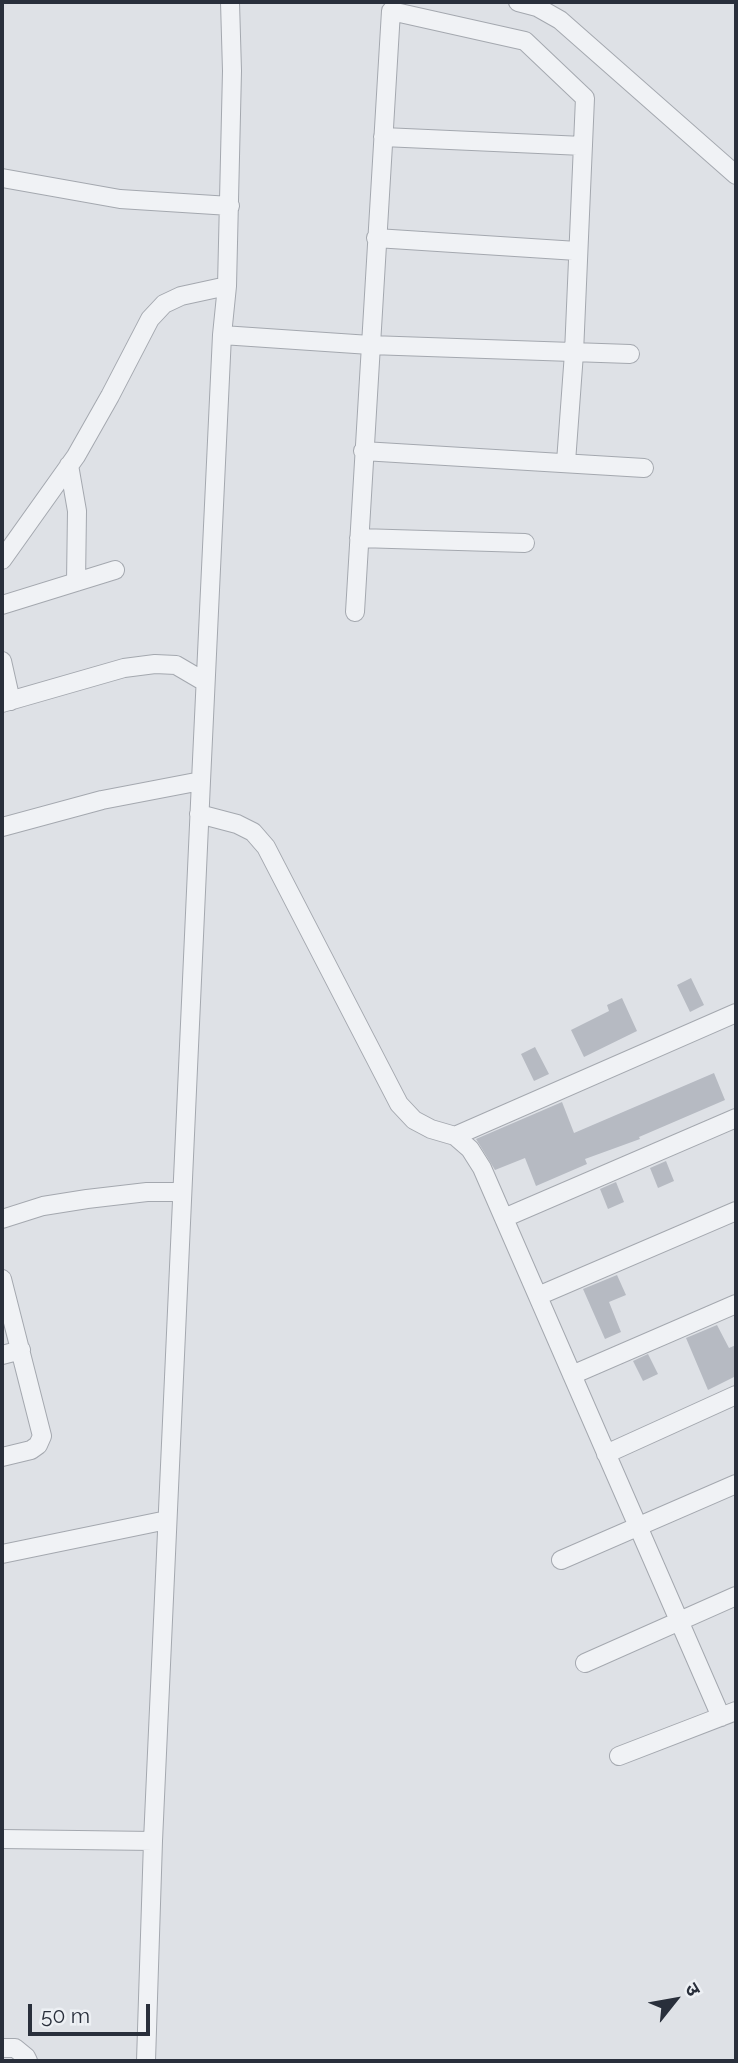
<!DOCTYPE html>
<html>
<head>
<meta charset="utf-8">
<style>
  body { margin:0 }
  #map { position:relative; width:738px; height:2063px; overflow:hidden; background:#dee1e6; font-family:Raleway,"Noto Sans Devanagari",sans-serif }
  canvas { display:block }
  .frame { position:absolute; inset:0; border:4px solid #292f3b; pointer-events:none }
  .north { position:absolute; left:640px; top:1965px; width:70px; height:70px; -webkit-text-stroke:5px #edf0f4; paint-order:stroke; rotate:59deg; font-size:19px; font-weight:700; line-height:28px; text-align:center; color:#292f3b }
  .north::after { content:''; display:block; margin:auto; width:24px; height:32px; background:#292f3b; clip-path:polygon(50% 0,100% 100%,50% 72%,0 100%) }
  .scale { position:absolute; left:28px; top:2004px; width:122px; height:32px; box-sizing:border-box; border:4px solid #292f3b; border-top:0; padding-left:9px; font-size:21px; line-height:24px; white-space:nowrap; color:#292f3b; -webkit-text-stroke:5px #edf0f4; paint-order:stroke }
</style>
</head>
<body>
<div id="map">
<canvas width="738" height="2063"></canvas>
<div class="frame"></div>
<div class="north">उ</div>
<div class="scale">50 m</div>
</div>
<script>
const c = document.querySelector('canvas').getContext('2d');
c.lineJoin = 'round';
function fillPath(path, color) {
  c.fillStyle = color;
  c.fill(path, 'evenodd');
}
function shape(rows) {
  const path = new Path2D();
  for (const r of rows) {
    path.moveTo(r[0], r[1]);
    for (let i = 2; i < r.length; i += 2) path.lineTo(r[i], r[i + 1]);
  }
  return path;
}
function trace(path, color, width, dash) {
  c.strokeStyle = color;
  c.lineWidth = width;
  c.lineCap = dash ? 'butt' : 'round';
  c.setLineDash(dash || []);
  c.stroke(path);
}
fillPath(shape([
  [691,978,704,1005,690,1012,677,985],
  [622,998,637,1031,584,1057,571,1030,609,1011,607,1005],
  [535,1047,549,1074,534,1081,521,1054],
  [714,1073,725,1100,639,1137,640,1139,585,1159,587,1164,536,1186,525,1158,495,1170,476,1139,562,1102,574,1133],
  [666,1161,674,1181,658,1188,650,1168],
  [616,1182,624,1202,608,1209,600,1189],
  [617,1275,626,1295,609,1302,621,1332,605,1339,583,1289],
  [717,1325,729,1348,736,1345,736,1376,708,1390,686,1338],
  [648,1354,658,1374,643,1381,633,1361]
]), '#b6bac2');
const minor = shape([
  [518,2,537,7,560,20,736,175],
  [383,137,583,146],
  [2,178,120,199,230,206],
  [376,238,577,251],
  [222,335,370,345,630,354],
  [363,451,644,468],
  [69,465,77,511,76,582],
  [359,538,525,543],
  [2,560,76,456,110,396,150,319,164,304,181,296,227,286],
  [2,605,115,570],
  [355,612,391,11,525,41,585,98,574,353,566,462],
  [2,661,11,701],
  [2,703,124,668,155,664,176,665,205,682],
  [199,814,237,824,253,832,266,847,399,1104,414,1120,431,1129,455,1136,470,1149,482,1168,721,1717],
  [2,827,102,800,201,781],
  [455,1136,736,1013],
  [504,1218,736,1118],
  [2,1219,43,1206,87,1199,147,1192,182,1192],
  [2,1279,42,1436,38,1445,31,1450,2,1457],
  [538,1296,736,1211],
  [2,1355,21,1350],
  [572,1375,736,1304],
  [606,1454,736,1395],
  [2,1554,167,1520],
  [561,1560,736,1484],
  [585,1663,736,1596],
  [619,1756,736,1711],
  [2,1839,153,1841],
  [2,2048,15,2048,26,2057,28,2061],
  [146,2061,153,1841,201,781,222,335,227,286,232,71,230,2]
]);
trace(minor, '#a4a8af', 20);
trace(minor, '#f0f2f5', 18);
</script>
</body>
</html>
